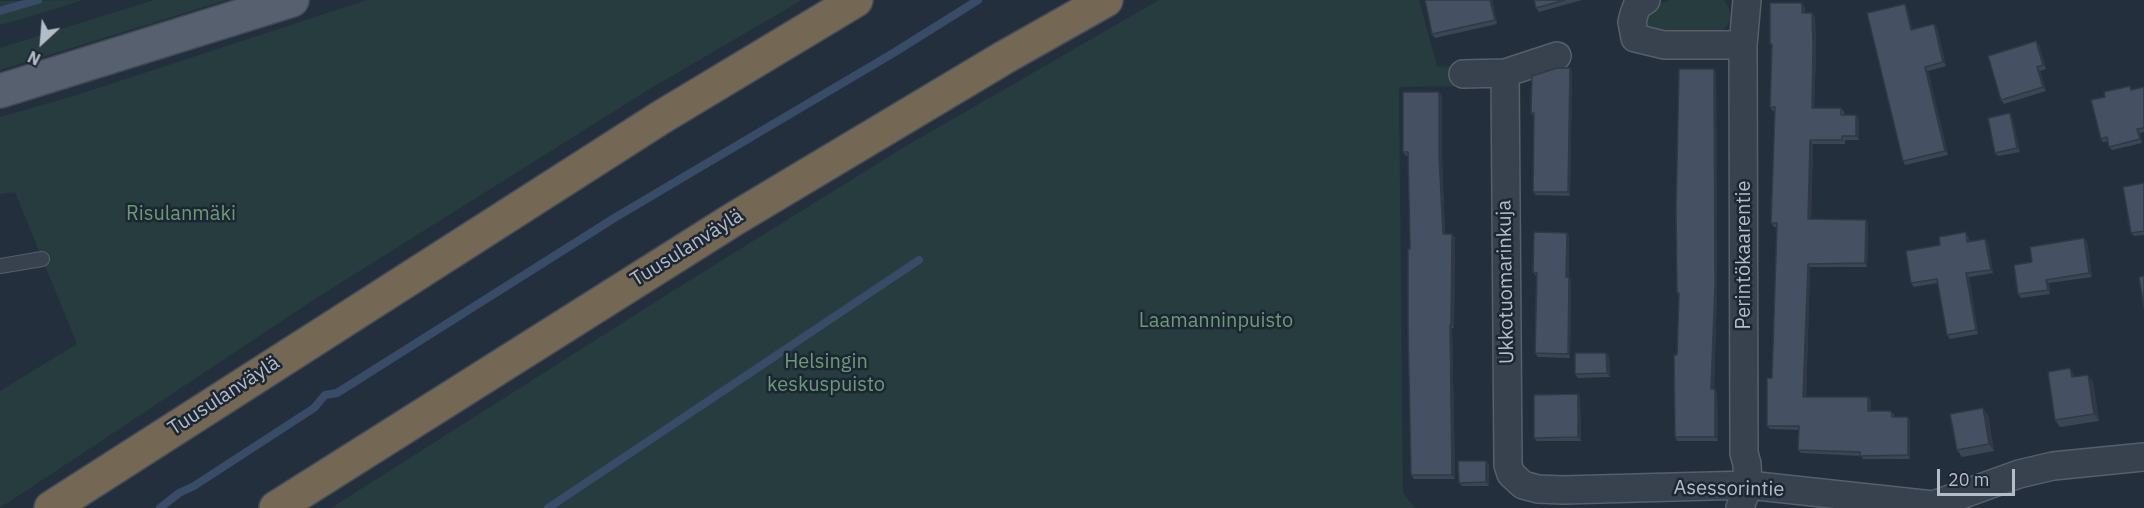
<!DOCTYPE html>
<html>
<head>
<meta charset="utf-8">
<style>
  body { margin:0 }
  #map { position:relative; width:2144px; height:508px; overflow:hidden; background:#242f3e; font-family:"IBM Plex Sans",sans-serif }
  canvas { display:block }
  .north { position:absolute; left:12px; top:12px; width:60px; height:60px; -webkit-text-stroke:4px #1d2633; paint-order:stroke; rotate:206deg; font-size:16px; font-weight:700; line-height:24px; text-align:center; color:#b4bcc9 }
  .north::after { content:''; display:block; margin:auto; width:21px; height:27px; background:#b4bcc9; clip-path:polygon(50% 0,100% 100%,50% 72%,0 100%) }
  .scale { position:absolute; left:1937px; top:469px; width:78px; height:27px; box-sizing:border-box; border:3px solid #b4bcc9; border-top:0; padding-left:8px; font-size:18px; line-height:21px; white-space:nowrap; color:#b4bcc9; -webkit-text-stroke:4px #1d2633; paint-order:stroke }
</style>
</head>
<body>
<div id="map">
<canvas width="2144" height="508"></canvas>
<div class="north">N</div>
<div class="scale">20 m</div>
</div>
<script>
const c = document.querySelector('canvas').getContext('2d');
c.lineJoin = 'round';
function fillPath(path, color) {
  c.fillStyle = color;
  c.fill(path, 'evenodd');
}
function shape(rows) {
  const path = new Path2D();
  for (const r of rows) {
    path.moveTo(r[0], r[1]);
    for (let i = 2; i < r.length; i += 2) path.lineTo(r[i], r[i + 1]);
  }
  return path;
}
function trace(path, color, width, dash) {
  c.strokeStyle = color;
  c.lineWidth = width;
  c.lineCap = dash ? 'butt' : 'round';
  c.setLineDash(dash || []);
  c.stroke(path);
}
function write(font, color, halo, rows, align = 'center') {
  c.font = font + ' "IBM Plex Sans",sans-serif';
  c.lineWidth = 5;
  c.setLineDash([]);
  c.textBaseline = 'middle';
  c.strokeStyle = halo;
  c.fillStyle = color;
  for (const [text, x, y, turn = 0] of rows) {
    c.save();
    c.translate(x, y);
    c.rotate((+turn || 0) * Math.PI / 180);
    c.textAlign = isNaN(turn) ? turn : align;
    if (halo) c.strokeText(text, 0, 0);
    c.fillText(text, 0, 0);
    c.restore();
  }
}
fillPath(shape([
  [83,0,32,16,0,25,0,1],
  [154,0,227,0,0,70,0,48],
  [367,0,802,0,648,90,315,299,0,508,0,391,77,344,15,192,0,194,0,117,77,95],
  [1159,0,1419,0,1437,66,1461,67,1461,86,1399,87,1403,493,1415,508,331,508,668,294,901,149],
  [1670,0,1724,0,1729,8,1730,20,1726,27,1720,32,1647,36,1640,20,1649,8]
]), '#263c3f');
trace(shape([
  [0,11,38,0],
  [160,508,179,493,194,486,314,408,325,395,337,393,616,217,895,52,978,0],
  [548,508,919,260]
]), '#394c67', 8);
const service = shape([
  [0,266,42,259]
]);
const minor = shape([
  [1646,0,1637,6,1634,14,1632,22,1635,38,1664,45,1743,45],
  [1505,73,1508,465,1511,474,1523,485,1538,489,1563,490,1748,485,1933,505,2019,474,2053,466,2144,457],
  [1463,74,1505,73,1557,56],
  [1740,508,1748,485,1747,464,1744,453,1743,45,1747,0]
]);
const primary = shape([
  [0,91,292,0]
]);
const motorway = shape([
  [51,508,660,118,856,0],
  [276,508,734,219,1005,57,1106,0]
]);
trace(service, '#565f6c', 16);
trace(minor, '#565f6c', 30);
trace(primary, '#414a57', 36);
trace(motorway, '#434c59', 36);
trace(service, '#38414e', 14);
trace(minor, '#38414e', 27);
trace(primary, '#56606e', 33);
trace(motorway, '#746855', 33);
fillPath(shape([
  [1425,0,1492,0,1497,24,1435,38,1432,34],
  [1534,0,1582,0,1539,12,1536,8],
  [1805,7,1805,13,1812,13,1815,17,1816,51,1814,108,1841,108,1844,112,1844,115,1859,119,1859,140,1845,140,1845,144,1813,144,1811,219,1866,220,1868,224,1867,267,1810,267,1806,397,1868,397,1871,400,1871,411,1891,411,1894,415,1894,417,1908,417,1910,421,1910,459,1863,459,1861,456,1801,453,1798,450,1799,430,1770,429,1767,426,1772,378,1777,227,1774,227,1771,223,1775,111,1773,111,1770,107,1772,47,1770,44],
  [1907,8,1912,29,1934,24,1937,28,1946,66,1928,71,1948,155,1905,165,1903,161],
  [2039,45,2046,69,2040,71,2046,91,2004,104,2001,100],
  [1572,72,1570,196,1536,195,1533,192,1534,117,1531,113],
  [1716,73,1717,289,1714,389,1717,393,1718,441,1677,441,1675,437,1679,297,1677,293],
  [2144,87,2144,132,2140,133,2142,143,2112,150,2109,147,2108,141,2103,142,2101,139,2105,97],
  [1442,96,1442,159,1445,234,1452,234,1455,238,1454,328,1452,328,1455,479,1414,479,1411,475,1410,249,1408,156,1406,156,1403,152],
  [2012,117,2020,152,1998,156,1995,153],
  [2144,183,2144,235,2134,236,2131,233],
  [1567,233,1569,236,1569,277,1571,280,1570,358,1538,357,1535,353,1536,276,1533,272],
  [1968,236,1969,241,1985,239,1988,243,1993,273,1969,277,1978,334,1950,339,1947,335,1938,283,1914,287,1911,283,1940,245],
  [2087,242,2092,277,2049,283,2050,294,2021,298,2018,294,2032,262],
  [1609,356,1610,377,1578,378,1575,374],
  [2075,376,2076,377,2093,382,2099,421,2060,427,2055,420],
  [1578,394,1580,398,1581,441,1537,441,1534,438],
  [1988,415,1994,451,1962,457,1957,450],
  [1486,461,1489,465,1489,486,1462,486,1459,483]
]), '#3b4654');
fillPath(shape([
  [1490,0,1492,0,1497,24,1495,20],
  [1802,3,1805,7,1805,17,1802,13],
  [1905,4,1907,8,1913,33,1911,30],
  [1812,13,1815,17,1816,51,1814,112,1812,108],
  [1934,24,1937,28,1946,66,1943,62],
  [2036,41,2039,45,2046,69,2043,65],
  [1925,67,1928,71,1948,155,1945,151],
  [2037,67,2040,71,2046,91,2043,87],
  [1570,68,1572,72,1570,196,1568,192],
  [1714,69,1716,73,1717,289,1714,393,1711,389],
  [1439,92,1442,96,1442,159,1445,238,1443,234,1439,155],
  [2010,113,2012,117,2020,152,2017,148],
  [1856,115,1859,119,1859,140,1856,136],
  [2137,129,2140,133,2142,143,2140,139],
  [1810,140,1813,144,1811,223,1808,219],
  [1866,220,1868,224,1867,267,1865,263],
  [1567,233,1569,236,1569,280,1566,277],
  [1452,234,1455,238,1454,328,1451,325],
  [2084,238,2087,242,2092,277,2089,273],
  [1985,239,1988,243,1993,273,1991,270],
  [1808,264,1810,267,1806,401,1803,397],
  [1966,273,1969,277,1978,334,1976,330],
  [1569,277,1571,280,1570,358,1568,354],
  [2046,280,2049,283,2050,294,2048,290],
  [1450,325,1452,328,1455,479,1452,475],
  [1606,353,1609,356,1610,377,1607,373],
  [2070,368,2075,376,2077,385,2072,377],
  [2088,375,2093,382,2099,421,2094,414],
  [1715,389,1717,393,1718,441,1715,437],
  [1578,394,1580,398,1581,441,1578,437],
  [1868,397,1871,400,1871,415,1868,411],
  [1983,408,1988,415,1994,451,1989,444],
  [1908,417,1910,421,1910,459,1908,455],
  [1486,461,1489,465,1489,486,1486,482]
]), '#303945');
const building = shape([
  [1425,0,1490,0,1495,20,1432,34,1425,0],
  [1534,0,1565,0,1536,8,1534,0],
  [1770,3,1802,3,1802,13,1812,13,1813,47,1812,108,1841,108,1841,115,1856,115,1856,136,1842,136,1842,140,1810,140,1808,219,1866,220,1865,263,1808,264,1803,397,1868,397,1868,411,1891,411,1892,417,1908,417,1908,455,1860,456,1860,452,1798,450,1799,426,1767,426,1767,378,1772,378,1777,223,1771,223,1775,107,1770,107,1772,44,1770,44,1770,3],
  [1905,4,1911,30,1934,24,1943,62,1925,67,1945,151,1903,161,1867,13,1905,4],
  [2036,41,2043,65,2037,67,2043,87,2001,100,1988,56,2036,41],
  [1557,68,1570,68,1568,192,1533,192,1534,113,1531,113,1532,76,1557,68],
  [1679,69,1714,69,1715,285,1711,389,1715,389,1715,437,1675,437,1674,355,1677,355,1679,293,1677,293,1676,210,1679,69],
  [2130,86,2131,90,2144,87,2144,128,2137,129,2140,139,2109,147,2107,137,2101,139,2091,100,2105,97,2104,92,2130,86],
  [1403,92,1439,92,1439,155,1443,234,1452,234,1451,325,1450,325,1452,475,1411,475,1408,328,1408,249,1410,249,1408,152,1403,152,1403,92],
  [2010,113,2017,148,1995,153,1988,118,2010,113],
  [2144,183,2144,231,2131,233,2123,187,2144,183],
  [1534,232,1567,233,1566,277,1569,277,1568,354,1535,353,1537,273,1533,272,1534,232],
  [1966,232,1967,242,1985,239,1991,270,1966,273,1976,330,1947,335,1937,279,1911,283,1906,251,1940,245,1939,237,1966,232],
  [2084,238,2089,273,2046,280,2048,290,2018,294,2014,265,2032,262,2030,247,2084,238],
  [2144,276,2144,308,2139,277,2144,276],
  [1575,353,1606,353,1607,373,1575,374,1575,353],
  [2070,368,2072,377,2088,375,2094,414,2055,420,2048,372,2070,368],
  [1578,394,1578,437,1534,438,1534,395,1578,394],
  [1983,408,1989,444,1957,450,1950,414,1983,408],
  [1458,461,1486,461,1486,482,1459,483,1458,461]
]);
fillPath(building, '#455162');
trace(building, '#303945', 1.5);
write('20px', '#6b9a76', '#1d2633', [
  ["Risulanmäki",181,214],
  ["Laamanninpuisto",1216,321],
  ["Helsingin",826,362],
  ["keskuspuisto",826,385]
]);
write('20px', '#b4bcc9', '#1d2633', [
  ["Tuusulanväylä",687,248,-32],
  ["Perintökaarentie",1744,255,-90],
  ["Ukkotuomarinkuja",1506,282,-91],
  ["Tuusulanväylä",224,396,-33],
  ["Asessorintie",1729,489,1]
]);
</script>
</body>
</html>
